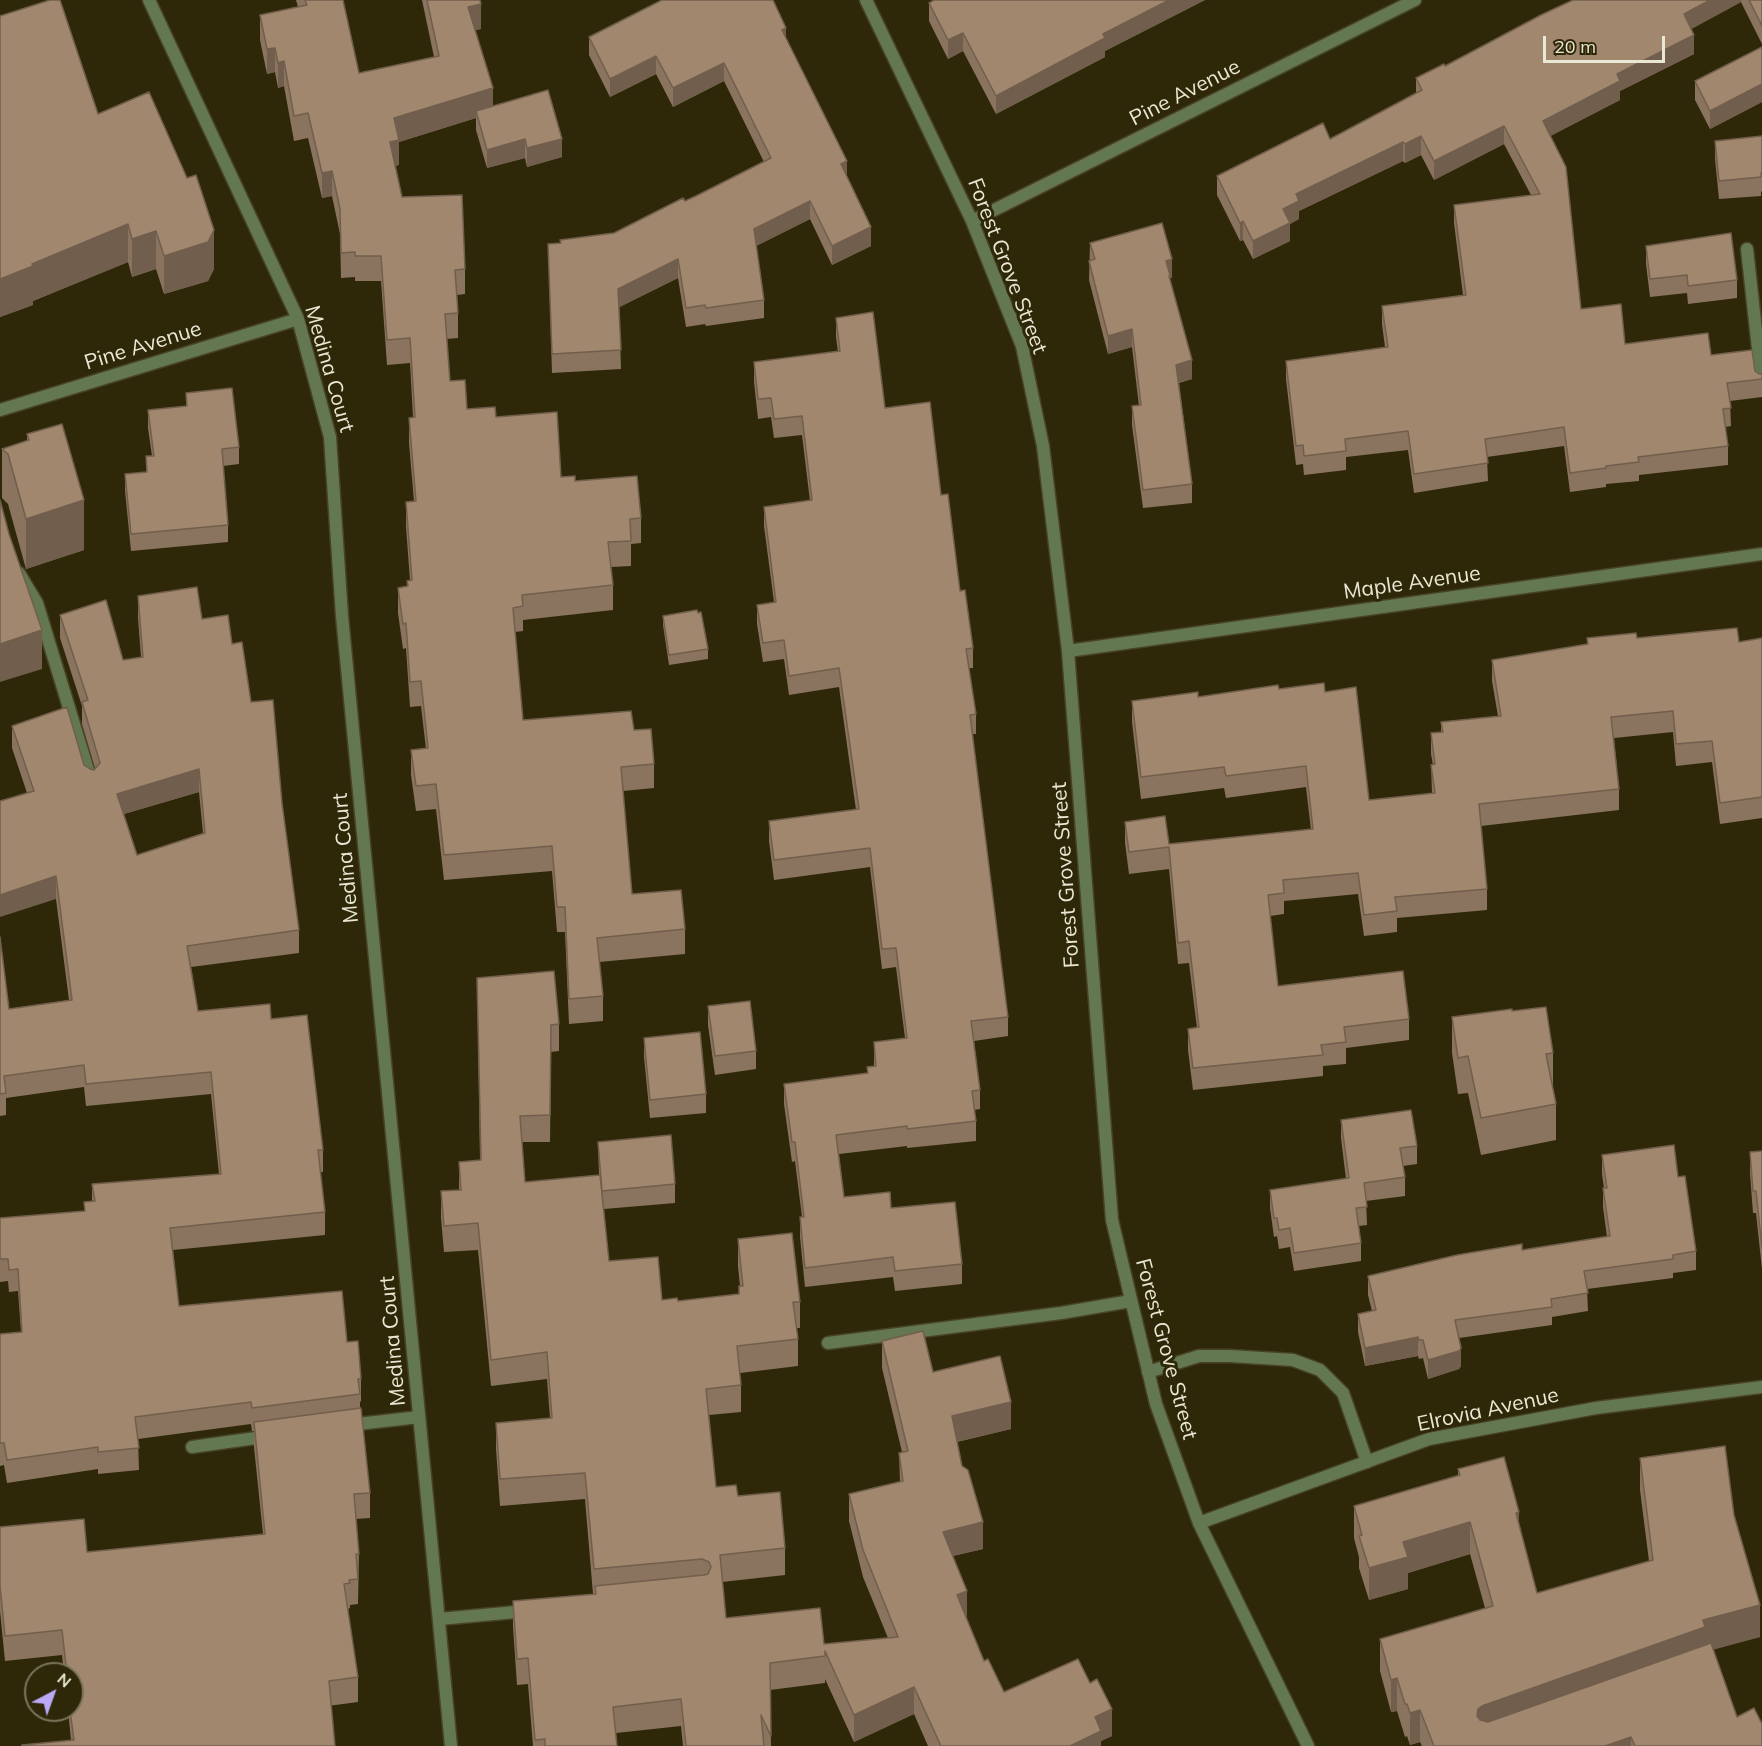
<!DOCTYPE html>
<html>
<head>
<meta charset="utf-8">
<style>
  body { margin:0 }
  #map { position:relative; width:1762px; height:1746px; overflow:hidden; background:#2e2809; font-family:Mulish,sans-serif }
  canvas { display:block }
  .north { position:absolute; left:24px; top:1662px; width:60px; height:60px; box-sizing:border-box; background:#2e2809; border:2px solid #79745b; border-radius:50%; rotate:41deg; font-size:16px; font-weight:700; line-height:24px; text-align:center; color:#eae7d5 }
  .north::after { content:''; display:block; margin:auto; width:21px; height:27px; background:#baaaf6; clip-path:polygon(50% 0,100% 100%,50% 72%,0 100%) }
  .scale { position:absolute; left:1543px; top:36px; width:122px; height:27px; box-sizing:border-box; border:3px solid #eae7d5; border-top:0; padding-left:8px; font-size:18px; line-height:21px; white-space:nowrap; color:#eae7d5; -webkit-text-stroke:4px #2e2809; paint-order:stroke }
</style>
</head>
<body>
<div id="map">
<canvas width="1762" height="1746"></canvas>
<div class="north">N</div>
<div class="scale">20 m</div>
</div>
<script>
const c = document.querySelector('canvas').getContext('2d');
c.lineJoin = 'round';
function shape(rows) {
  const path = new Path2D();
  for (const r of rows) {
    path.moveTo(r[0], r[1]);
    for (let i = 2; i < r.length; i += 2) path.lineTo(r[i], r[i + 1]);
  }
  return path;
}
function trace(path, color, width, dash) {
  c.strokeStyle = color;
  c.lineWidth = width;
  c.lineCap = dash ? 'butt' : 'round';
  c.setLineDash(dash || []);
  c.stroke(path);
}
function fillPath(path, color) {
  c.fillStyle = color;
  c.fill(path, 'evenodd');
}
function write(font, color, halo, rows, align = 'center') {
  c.font = font + ' Mulish,sans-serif';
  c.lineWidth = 6;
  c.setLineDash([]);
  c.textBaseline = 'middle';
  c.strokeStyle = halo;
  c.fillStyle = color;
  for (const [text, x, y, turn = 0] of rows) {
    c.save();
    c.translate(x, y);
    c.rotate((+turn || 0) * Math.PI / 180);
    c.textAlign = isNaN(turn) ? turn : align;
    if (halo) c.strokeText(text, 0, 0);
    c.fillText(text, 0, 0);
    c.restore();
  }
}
const lane = shape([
  [1747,249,1762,385],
  [19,573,37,603,92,783],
  [828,1343,1061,1313,1131,1301],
  [1148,1372,1199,1356,1230,1356,1293,1360,1320,1370,1343,1393,1367,1462],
  [349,1425,419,1417],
  [192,1447,270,1436],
  [439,1619,527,1611]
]);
const street = shape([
  [149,0,298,319,330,437,342,616,451,1746],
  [866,0,972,221,1022,346,1043,446,1068,651,1112,1220,1156,1404,1199,1523,1308,1746],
  [972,221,1415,0],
  [0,410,298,319],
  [1068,651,1762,554],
  [1199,1523,1429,1439,1596,1408,1762,1387]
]);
trace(lane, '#484326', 15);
trace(street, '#484326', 15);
trace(lane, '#637851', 12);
trace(street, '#637851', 12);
fillPath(shape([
  [296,0,343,0,359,73,434,57,422,0,480,0,481,29,475,30,493,106,562,157,527,167,525,158,487,168,476,130,476,118,399,142,399,165,395,166,402,197,465,269,465,294,457,295,458,313,458,338,447,339,450,381,467,409,496,417,561,477,575,481,641,518,641,543,631,544,631,566,611,567,613,585,613,610,523,620,523,631,515,632,523,720,634,730,654,764,654,788,623,791,632,894,685,929,685,954,599,962,603,996,603,1021,569,1024,565,932,557,932,552,871,444,880,436,809,416,811,411,775,411,750,426,749,421,706,410,707,406,648,403,649,398,613,398,588,407,586,407,581,410,580,406,527,406,502,414,501,409,443,409,418,413,417,410,363,387,365,381,281,355,281,355,277,341,278,340,234,332,196,322,198,308,138,294,141,284,86,278,88,275,72,267,74,260,40,260,15,298,7],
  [934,0,1205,0,1105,51,1105,57,996,114,963,51,948,59,929,21,929,3],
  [1573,0,1762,0,1762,44,1741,2,1691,29,1694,54,1620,91,1620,100,1550,136,1581,309,1625,344,1711,355,1755,371,1759,374,1762,374,1762,397,1730,401,1731,426,1725,427,1728,446,1728,465,1639,475,1639,481,1606,484,1606,487,1570,492,1564,446,1487,457,1488,481,1414,493,1408,450,1346,457,1346,470,1304,475,1303,464,1296,465,1286,379,1286,361,1385,347,1382,324,1382,306,1463,295,1454,223,1454,205,1531,195,1504,144,1434,180,1421,155,1405,163,1403,161,1299,211,1299,219,1290,224,1290,241,1253,259,1243,240,1240,241,1217,195,1217,176,1330,139,1416,94,1416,78,1445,66],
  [0,16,98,114,214,269,208,281,164,294,156,269,132,277,128,262,33,301,33,305,0,317],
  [589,37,786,39,847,177,871,246,832,265,810,219,756,246,764,300,764,318,706,326,705,324,686,327,678,278,619,307,621,369,552,373,548,244,560,243,614,233,685,201,764,162,724,81,673,107,656,74,610,97,589,55],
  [1762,47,1762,102,1710,129,1695,100,1695,81],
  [1762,136,1762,191,1761,192,1761,196,1719,199,1715,159,1715,141],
  [1090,243,1172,278,1170,278,1170,281,1192,379,1179,383,1192,484,1192,503,1143,508,1132,425,1132,406,1139,406,1132,347,1108,354,1089,280],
  [1646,246,1737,280,1737,298,1688,304,1687,293,1650,297,1646,264],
  [836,318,885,408,941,495,960,591,973,648,973,668,969,668,976,714,976,734,972,734,1008,1017,1008,1036,974,1041,980,1090,980,1109,974,1110,976,1121,976,1141,907,1148,907,1146,839,1154,844,1197,891,1208,962,1264,962,1284,895,1291,893,1277,805,1287,800,1237,800,1217,802,1217,795,1161,792,1162,784,1104,784,1084,867,1073,867,1067,874,1066,874,1042,905,1038,896,967,882,969,870,867,774,880,769,841,769,821,856,810,839,687,789,695,784,659,763,662,757,624,757,605,774,602,764,526,764,507,810,501,802,435,774,438,771,417,758,419,754,382,754,362,838,352,836,337],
  [186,393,239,447,239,464,223,466,228,525,228,542,131,551,125,491,125,474,146,472,146,456,152,456,148,428,148,410,186,406],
  [27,434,84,550,26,569,8,504,2,498,2,449,27,441],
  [138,596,202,619,232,644,282,803,299,930,299,953,191,967,198,1011,271,1019,323,1150,323,1172,320,1172,325,1212,325,1235,173,1250,179,1306,347,1342,361,1379,361,1401,360,1402,360,1408,370,1493,370,1518,356,1519,359,1554,358,1604,350,1605,350,1608,348,1609,358,1677,358,1702,71,1740,68,1710,72,1710,72,1674,64,1674,62,1655,5,1661,0,1611,0,1527,87,1552,263,1534,254,1447,254,1431,252,1431,251,1424,138,1439,139,1470,98,1474,98,1469,7,1483,4,1465,0,1466,0,1334,21,1332,18,1291,9,1292,8,1281,0,1282,0,1218,84,1211,84,1202,92,1201,92,1184,219,1174,211,1094,86,1106,84,1087,6,1098,6,1115,0,1116,0,936,9,1009,69,1000,56,899,27,793,12,748,12,726,84,765,90,769,94,770,95,768,82,724,82,706,60,638,60,615,123,660,141,657,138,618],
  [199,792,203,833,137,855,124,814],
  [663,616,708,649,708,659,669,665,663,625],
  [1587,638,1637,638,1739,642,1762,638,1762,818,1720,824,1712,762,1676,766,1673,732,1614,738,1619,789,1619,810,1481,826,1487,889,1487,910,1397,918,1397,932,1364,936,1358,894,1284,901,1284,914,1270,916,1278,986,1409,1019,1409,1040,1346,1048,1346,1064,1323,1066,1323,1076,1193,1090,1188,1050,1188,1029,1197,1028,1189,963,1178,964,1169,869,1129,874,1125,843,1125,822,1169,844,1311,830,1306,787,1226,798,1224,788,1141,799,1132,722,1132,701,1198,697,1279,689,1325,692,1369,800,1432,793,1431,765,1433,765,1431,754,1431,733,1441,732,1441,722,1498,716,1492,681,1492,660,1587,644],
  [477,978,559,1024,559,1051,551,1052,550,1142,522,1142,525,1182,599,1175,598,1142,675,1184,675,1203,604,1209,609,1261,662,1300,678,1301,739,1294,739,1286,740,1286,738,1266,738,1239,800,1302,800,1328,796,1328,798,1339,798,1366,740,1373,741,1385,741,1412,709,1415,716,1487,738,1496,785,1548,785,1575,722,1582,726,1618,824,1644,888,1638,863,1577,849,1521,849,1494,900,1482,899,1453,902,1452,882,1368,882,1341,933,1372,1011,1429,957,1442,962,1466,983,1549,953,1556,967,1617,966,1618,984,1661,1004,1692,1112,1736,1101,1741,1101,1746,928,1746,914,1714,854,1742,825,1679,825,1683,770,1690,771,1746,683,1746,681,1726,616,1733,617,1746,533,1746,528,1684,517,1685,513,1627,513,1601,593,1594,585,1499,500,1506,496,1449,496,1423,550,1418,547,1379,491,1386,478,1250,444,1252,441,1218,441,1191,459,1190,459,1162,480,1160],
  [708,1006,756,1051,756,1069,715,1075,708,1025],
  [1512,1011,1553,1053,1553,1089,1556,1104,1556,1140,1481,1155,1468,1093,1458,1094,1452,1053,1452,1017],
  [644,1038,706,1094,706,1113,650,1118,644,1057],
  [1341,1120,1417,1146,1417,1164,1403,1166,1405,1177,1405,1196,1366,1201,1367,1225,1359,1226,1361,1243,1361,1261,1294,1271,1290,1247,1279,1249,1277,1236,1274,1237,1270,1208,1270,1190,1346,1179,1341,1138],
  [1762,1151,1762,1269,1756,1213,1753,1213,1750,1174,1750,1152],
  [1602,1155,1678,1177,1696,1251,1696,1270,1673,1273,1673,1278,1587,1289,1588,1311,1552,1317,1552,1325,1459,1338,1461,1366,1459,1369,1428,1379,1423,1358,1419,1359,1418,1356,1365,1366,1358,1332,1358,1314,1372,1311,1368,1295,1368,1276,1607,1237,1603,1207,1603,1188,1604,1188,1602,1174],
  [1640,1458,1734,1515,1760,1637,1713,1649,1737,1717,1762,1746,1422,1746,1420,1742,1410,1745,1407,1736,1405,1737,1397,1711,1391,1712,1380,1671,1380,1639,1485,1608,1470,1554,1408,1573,1408,1589,1369,1600,1359,1568,1359,1557,1354,1538,1354,1506,1458,1476,1458,1469,1519,1524,1537,1593,1649,1561,1640,1490]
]), '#8a745f');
fillPath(shape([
  [1169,0,1205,0,1105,51,1105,57,996,114,996,96,1103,34],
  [1710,0,1741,0,1741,2,1684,33,1684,14],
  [481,4,481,29,468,32,468,7],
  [786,28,786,47,782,30],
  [963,33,963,51,948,59,948,40],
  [1694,35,1694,54,1620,91,1620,100,1543,140,1543,121,1617,74],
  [275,48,275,72,267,74,267,49],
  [656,56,656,74,610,97,610,79],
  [284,61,284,86,278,88,278,63],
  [724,63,724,81,673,107,673,88],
  [1762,84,1762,102,1710,129,1710,111],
  [493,88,493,113,476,111,476,118,399,142,399,165,390,167,390,142,394,118],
  [1504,126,1504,144,1434,180,1434,161],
  [1421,136,1421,155,1405,163,1405,144],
  [525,139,525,158,487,168,487,150],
  [562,139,562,157,527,167,527,148],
  [1403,142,1403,161,1299,211,1299,219,1290,224,1290,241,1253,259,1253,241,1296,194],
  [847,161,847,180,841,164],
  [332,171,332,196,322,198,322,173],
  [810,201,810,219,754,247,754,229],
  [1243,221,1243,240,1240,241,1240,223],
  [128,224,128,262,33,301,33,305,0,317,0,279,32,264],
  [871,227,871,246,832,265,832,246],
  [214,230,214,269,208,281,164,294,164,256],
  [156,231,156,269,132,277,132,239],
  [678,259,678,278,618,308,618,289],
  [1172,259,1172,278,1170,278,1170,294,1166,261],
  [1132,329,1132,347,1108,354,1108,336],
  [1192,360,1192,379,1176,383,1176,365],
  [84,500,84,550,26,569,26,519],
  [42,630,42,669,0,682,0,644],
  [199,769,199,792,117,816,117,794],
  [56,876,56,899,0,917,0,895],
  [1418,1337,1418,1356,1365,1366,1365,1348],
  [1461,1348,1461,1366,1459,1369,1428,1379,1428,1360],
  [1011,1402,1011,1429,952,1443,952,1416],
  [1519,1512,1519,1545,1516,1513],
  [983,1522,983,1549,943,1558,943,1532],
  [1470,1522,1470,1554,1408,1573,1408,1589,1369,1600,1369,1568,1403,1542],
  [967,1591,967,1617,957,1622,957,1595],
  [1760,1605,1760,1637,1705,1652,1478,1741,1477,1716,1478,1709,1482,1706,1703,1620],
  [1397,1678,1397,1711,1391,1712,1391,1680],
  [914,1687,914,1714,854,1742,854,1715],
  [1112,1709,1112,1736,1101,1741,1101,1746,1070,1746,1095,1717],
  [1420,1710,1420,1742,1410,1745,1410,1713],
  [1631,1737,1631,1746,1605,1746]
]), '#715e4d');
const building = shape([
  [50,0,60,0,98,114,149,92,187,178,196,175,214,230,208,242,164,256,156,231,132,239,128,224,32,264,33,266,0,279,0,16,50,0],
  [305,0,343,0,359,73,439,56,427,0,480,0,481,4,468,7,493,88,394,118,399,140,390,142,402,197,462,195,465,269,455,270,458,313,445,314,450,381,465,380,467,409,495,407,496,417,557,412,561,477,575,476,575,481,637,476,641,518,630,519,631,541,608,542,613,585,522,595,523,606,513,608,523,720,631,711,634,730,651,729,654,764,621,767,632,894,681,890,685,929,597,938,603,996,569,999,565,907,557,907,552,846,444,855,436,784,416,786,411,750,428,748,421,681,410,682,406,623,403,624,398,588,408,586,407,581,412,580,406,502,416,501,409,418,415,417,410,338,387,340,381,256,355,256,355,252,341,253,340,209,332,171,322,173,308,113,294,116,284,61,278,63,275,48,267,49,260,15,307,5,305,0],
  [662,0,773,0,786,28,782,30,847,161,841,164,871,227,832,246,810,201,754,229,764,300,706,308,705,305,686,308,678,259,618,289,621,350,552,354,548,244,561,243,560,240,614,233,683,198,685,201,696,196,771,158,724,63,673,88,656,56,610,79,589,37,662,0],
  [934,0,1169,0,1103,34,1105,38,996,96,963,33,948,40,929,3,934,0],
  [1573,0,1710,0,1684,14,1694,35,1617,74,1620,81,1543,121,1566,167,1581,309,1621,304,1625,344,1708,333,1711,355,1752,350,1755,371,1759,374,1762,374,1762,379,1727,383,1731,408,1723,409,1728,446,1638,457,1639,462,1606,466,1606,468,1570,473,1564,427,1485,439,1488,463,1414,474,1408,431,1345,439,1346,451,1304,456,1303,445,1296,446,1286,361,1388,347,1382,306,1466,295,1454,205,1540,194,1504,126,1434,161,1421,136,1405,144,1403,142,1296,194,1299,201,1283,209,1290,223,1253,241,1243,221,1240,223,1217,176,1323,123,1330,139,1422,90,1416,78,1444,64,1445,66,1541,15,1573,0],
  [1749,0,1762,0,1762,26,1749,0],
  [1762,47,1762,84,1710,111,1695,81,1762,47],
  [548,90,562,139,527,148,525,139,487,150,476,111,548,90],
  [1762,136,1762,173,1761,173,1761,177,1719,181,1715,141,1762,136],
  [1162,223,1172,259,1166,261,1170,275,1169,276,1192,360,1176,365,1192,484,1143,490,1132,406,1141,405,1132,329,1108,336,1089,261,1095,259,1090,243,1162,223],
  [1731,233,1737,280,1688,286,1687,275,1650,279,1646,246,1731,233],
  [873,312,885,408,930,402,941,495,948,494,960,591,965,590,973,648,966,649,976,714,970,715,1008,1017,971,1021,980,1090,972,1091,976,1121,907,1129,907,1126,836,1135,844,1197,890,1192,891,1208,955,1202,962,1264,895,1271,893,1257,805,1268,800,1217,804,1217,795,1142,792,1142,784,1084,868,1073,867,1067,876,1066,874,1042,907,1038,896,948,882,949,870,848,774,860,769,821,859,809,839,668,789,676,784,640,763,643,757,605,776,602,764,507,812,500,802,416,774,419,771,398,758,399,754,362,840,351,836,318,873,312],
  [232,388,239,447,222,449,228,525,131,534,125,474,147,472,146,456,154,456,148,410,187,406,186,393,232,388],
  [62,424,84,500,26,519,8,454,2,449,29,440,27,434,62,424],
  [0,500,9,534,42,630,0,644,0,500],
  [197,587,202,619,228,615,232,644,242,642,251,702,273,700,282,803,299,930,187,946,198,1011,270,1004,271,1019,307,1015,323,1150,318,1150,325,1212,170,1228,179,1306,342,1291,347,1342,358,1341,361,1379,358,1379,360,1394,252,1408,251,1402,135,1417,139,1448,98,1452,98,1447,7,1460,4,1443,0,1443,0,1334,22,1332,18,1269,9,1270,8,1259,0,1259,0,1218,85,1211,84,1202,95,1201,92,1184,221,1174,211,1072,86,1084,84,1065,4,1076,6,1093,0,1094,0,937,9,1009,72,1000,56,876,0,895,0,801,34,791,12,726,67,707,84,765,90,769,94,770,100,763,82,702,88,700,60,615,106,600,123,660,143,657,138,596,197,587],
  [199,769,205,833,137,855,117,794,199,769],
  [697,610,698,613,701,612,708,649,669,655,663,616,697,610],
  [1737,628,1739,642,1762,638,1762,797,1720,803,1712,741,1676,744,1673,711,1611,717,1619,789,1479,804,1487,889,1395,897,1397,911,1364,915,1358,873,1283,880,1284,893,1268,895,1278,986,1403,971,1409,1019,1344,1027,1346,1042,1321,1045,1323,1055,1193,1068,1188,1029,1199,1027,1189,941,1178,943,1169,847,1129,852,1125,822,1165,816,1169,844,1313,829,1306,766,1226,776,1224,767,1141,777,1132,701,1198,692,1198,697,1278,685,1279,689,1324,683,1325,692,1356,687,1369,800,1435,793,1431,765,1435,764,1431,733,1443,732,1441,722,1501,716,1492,660,1588,644,1587,638,1636,633,1637,638,1737,628],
  [554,971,559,1024,551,1025,550,1115,520,1116,525,1182,600,1175,609,1261,658,1257,662,1300,677,1298,678,1301,739,1294,739,1286,743,1286,738,1239,792,1233,800,1302,793,1302,798,1339,737,1346,741,1385,706,1389,716,1487,736,1485,738,1496,780,1492,785,1548,720,1555,726,1618,820,1608,824,1644,898,1637,863,1550,849,1494,903,1481,899,1453,908,1451,882,1341,923,1331,933,1372,1000,1356,1011,1402,952,1416,962,1466,968,1470,983,1522,943,1532,967,1591,957,1595,984,1661,988,1659,1004,1692,1078,1659,1090,1683,1097,1679,1112,1709,1095,1717,1101,1731,1070,1746,941,1746,914,1687,854,1715,825,1651,825,1656,770,1663,771,1736,761,1715,764,1746,686,1746,681,1699,613,1707,617,1746,545,1746,545,1739,535,1740,528,1658,517,1659,513,1601,596,1594,595,1586,704,1575,708,1574,711,1567,709,1562,702,1559,594,1569,585,1473,500,1479,496,1423,552,1418,547,1352,491,1360,478,1223,444,1226,441,1191,461,1190,459,1162,481,1160,477,978,554,971],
  [750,1001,756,1051,715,1056,708,1006,750,1001],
  [1546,1007,1553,1053,1546,1054,1556,1104,1481,1118,1468,1056,1458,1058,1452,1017,1512,1009,1512,1011,1546,1007],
  [700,1032,706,1094,650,1100,644,1038,700,1032],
  [1411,1110,1417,1146,1400,1148,1405,1177,1364,1183,1367,1207,1356,1208,1361,1243,1294,1253,1290,1228,1279,1230,1277,1218,1274,1218,1270,1190,1349,1178,1341,1120,1411,1110],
  [671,1135,675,1184,602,1191,598,1142,671,1135],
  [1674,1145,1678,1177,1685,1176,1696,1251,1673,1255,1673,1259,1584,1271,1588,1293,1551,1299,1552,1307,1455,1320,1461,1348,1459,1351,1428,1360,1423,1340,1419,1340,1418,1337,1365,1348,1358,1314,1376,1310,1368,1276,1457,1255,1522,1244,1522,1250,1610,1236,1603,1188,1607,1188,1602,1155,1674,1145],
  [1762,1151,1762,1248,1756,1191,1753,1191,1750,1152,1762,1151],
  [361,1408,370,1493,354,1494,359,1554,356,1554,358,1579,349,1580,350,1583,344,1584,358,1677,329,1681,335,1746,22,1746,22,1745,74,1740,70,1710,72,1710,72,1674,67,1674,62,1630,5,1636,0,1586,0,1527,84,1519,87,1552,265,1534,254,1422,361,1408],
  [1725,1446,1734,1515,1760,1605,1703,1620,1705,1627,1482,1706,1478,1709,1477,1716,1480,1720,1488,1722,1711,1643,1737,1717,1754,1708,1762,1724,1762,1746,1635,1746,1631,1737,1605,1746,1434,1746,1420,1710,1410,1713,1407,1704,1405,1704,1397,1678,1391,1680,1380,1639,1493,1606,1470,1522,1403,1542,1408,1557,1369,1568,1359,1536,1362,1535,1354,1506,1460,1475,1458,1469,1504,1457,1519,1512,1516,1513,1537,1593,1653,1560,1640,1458,1725,1446]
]);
fillPath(building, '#a1876e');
trace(building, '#715e4d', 1.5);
write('21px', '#eae7d5', '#2e2809', [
  ["Pine Avenue",1185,93,-27],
  ["Forest Grove Street",1007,266,69],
  ["Pine Avenue",143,346,-17],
  ["Medina Court",329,369,74],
  ["Maple Avenue",1412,583,-8],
  ["Medina Court",346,858,-95],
  ["Forest Grove Street",1066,875,-94],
  ["Medina Court",393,1341,-95],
  ["Forest Grove Street",1166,1349,75],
  ["Elrovia Avenue",1488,1410,-12]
]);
</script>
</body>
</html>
